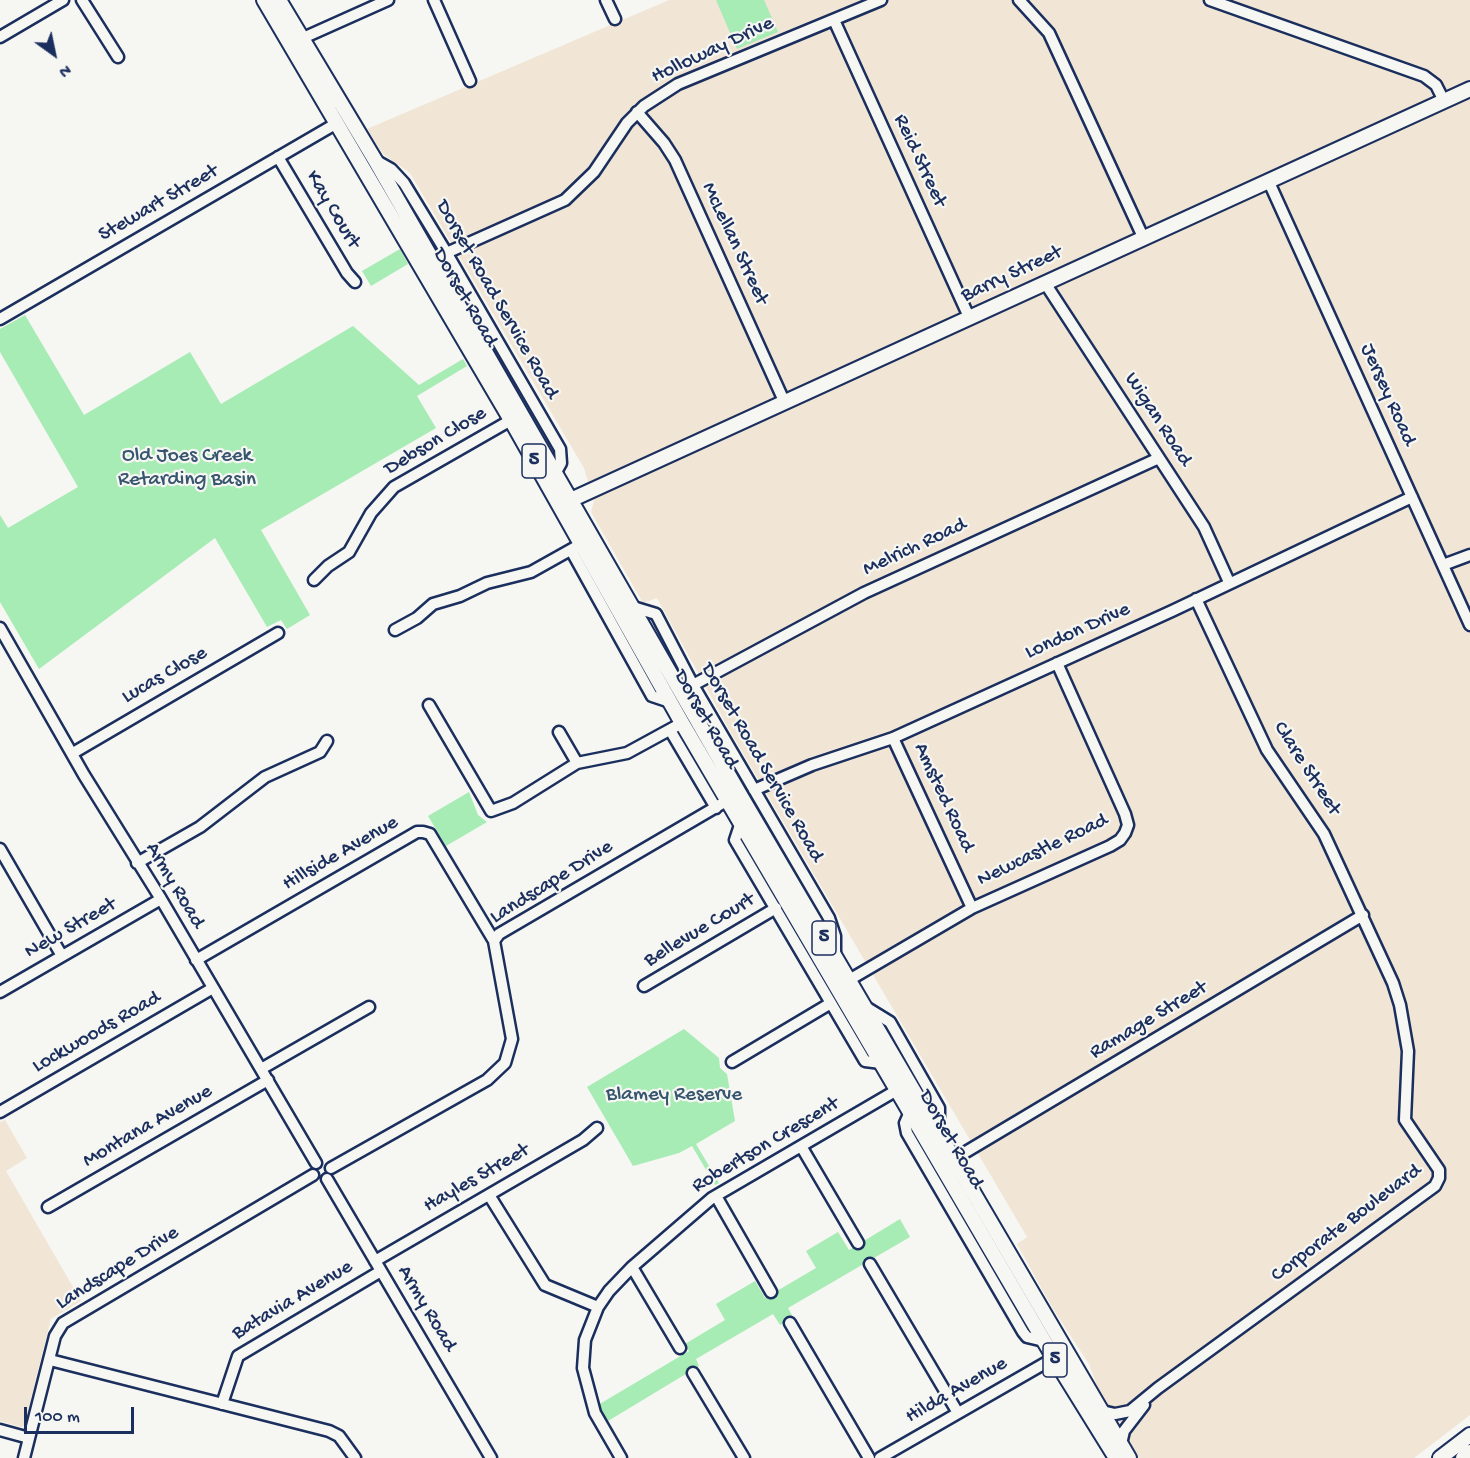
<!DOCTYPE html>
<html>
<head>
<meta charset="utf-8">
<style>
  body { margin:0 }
  #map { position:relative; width:1470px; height:1458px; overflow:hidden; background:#f6f6f2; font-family:"Gochi Hand",sans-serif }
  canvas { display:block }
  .north { position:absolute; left:24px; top:24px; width:60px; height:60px; -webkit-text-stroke:4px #f6f6f2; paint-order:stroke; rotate:147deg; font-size:16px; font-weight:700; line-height:24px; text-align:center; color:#1b2f5e }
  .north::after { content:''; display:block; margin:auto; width:21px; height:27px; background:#1b2f5e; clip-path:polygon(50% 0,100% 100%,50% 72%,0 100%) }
  .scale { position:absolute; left:24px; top:1407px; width:110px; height:27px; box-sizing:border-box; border:3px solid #1b2f5e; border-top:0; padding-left:8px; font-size:18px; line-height:21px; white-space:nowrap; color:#1b2f5e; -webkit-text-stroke:4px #f6f6f2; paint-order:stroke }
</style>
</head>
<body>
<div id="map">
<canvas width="1470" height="1458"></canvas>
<div class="north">N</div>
<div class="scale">100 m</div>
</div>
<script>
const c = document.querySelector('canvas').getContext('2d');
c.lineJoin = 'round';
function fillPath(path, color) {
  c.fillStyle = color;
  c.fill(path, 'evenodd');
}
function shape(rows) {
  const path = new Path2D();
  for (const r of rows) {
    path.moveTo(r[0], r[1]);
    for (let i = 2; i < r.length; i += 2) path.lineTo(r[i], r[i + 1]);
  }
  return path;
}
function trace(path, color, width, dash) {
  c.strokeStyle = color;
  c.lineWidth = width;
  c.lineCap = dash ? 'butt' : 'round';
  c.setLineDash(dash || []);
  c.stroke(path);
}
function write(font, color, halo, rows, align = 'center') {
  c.font = font + ' "Gochi Hand",sans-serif';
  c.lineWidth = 4.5;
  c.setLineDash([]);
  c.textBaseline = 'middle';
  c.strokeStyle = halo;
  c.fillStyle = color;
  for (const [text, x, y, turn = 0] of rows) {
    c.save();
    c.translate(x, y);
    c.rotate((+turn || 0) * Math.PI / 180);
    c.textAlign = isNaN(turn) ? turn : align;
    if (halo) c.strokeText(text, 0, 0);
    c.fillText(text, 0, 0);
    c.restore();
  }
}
fillPath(shape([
  [669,0,1470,0,1470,1415,1414,1458,1135,1458,1107,1413,1089,1364,1053,1309,1017,1244,1027,1237,731,733,657,598,643,603,591,512,594,501,584,468,410,173,383,154,367,129],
  [5,1120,27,1158,6,1171,81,1301,51,1319,24,1426,21,1427,0,1421,0,1122]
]), '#f1e5d6');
fillPath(shape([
  [716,0,764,0,778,32,737,49],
  [400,249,408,264,371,286,362,271],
  [25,315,84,415,190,352,221,404,353,326,419,385,463,359,467,366,417,396,436,428,261,530,310,615,287,629,281,620,267,627,215,538,39,669,0,602,0,515,8,528,78,487,0,352,0,329],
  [469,792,478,815,487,822,446,846,428,816],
  [684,1029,719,1058,720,1068,727,1074,735,1121,696,1144,719,1183,715,1185,692,1146,679,1153,633,1166,587,1087],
  [900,1219,910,1237,788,1308,793,1317,780,1325,773,1314,696,1359,699,1366,608,1421,598,1405,689,1351,685,1344,725,1320,716,1304,755,1281,765,1298,816,1268,806,1251,838,1232,849,1250]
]), '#a7ebb5');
const minor = shape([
  [82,0,118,57],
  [434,0,470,81],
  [606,0,615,19],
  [1019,0,1049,33,1143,237],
  [1210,0,1424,76,1436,85,1444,101],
  [834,20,969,317],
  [0,37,63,0],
  [303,38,388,0],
  [637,112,664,143,675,160,784,401],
  [278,157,347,273,355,282],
  [375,160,391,169,404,183,446,252,560,449,561,463,556,472],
  [1268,180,1470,625],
  [433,259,565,200,594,172,627,123,644,106,678,84,881,0],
  [1045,283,1204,527,1229,582],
  [0,319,337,123],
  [571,550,652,696,670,702],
  [1443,565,1470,555],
  [314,580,328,566,349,552,371,513,394,487,511,420],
  [633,607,656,614,693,685,829,918,835,936,835,955],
  [0,628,84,775,161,899,316,1163],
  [395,630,417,618,433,604,460,596,487,583,531,572,581,544],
  [693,685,864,593,1159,458],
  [429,705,491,811,513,803,577,763,627,753,682,723],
  [670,730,716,808],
  [559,732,577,763],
  [893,738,972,908],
  [73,753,278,633],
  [754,790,812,765,893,738,1172,611,1412,497],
  [741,822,735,840,865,1061,881,1063],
  [0,849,62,956],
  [137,863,200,827,265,777,320,752,327,741],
  [196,960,417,832,423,832,430,834,494,941],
  [849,980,972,908,1110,846,1120,840,1125,833,1128,825,1125,814,1057,663],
  [644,986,776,908],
  [0,992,161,899],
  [864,1006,890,1022,939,1108,939,1132],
  [732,1062,831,1003],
  [261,1069,369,1007],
  [0,1112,213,988],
  [910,1112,905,1123,907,1133,1023,1332,1027,1337,1044,1341],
  [801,1146,858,1243],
  [954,1159,1363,915],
  [331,1168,487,1080,505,1063,512,1039,494,941,499,934,728,800],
  [327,1179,491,1458],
  [489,1195,545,1285,598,1307],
  [716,1196,771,1292],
  [48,1207,268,1080],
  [375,1261,583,1140,597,1128],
  [870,1264,958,1413],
  [632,1267,680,1348],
  [790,1323,869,1458],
  [50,1360,329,1431,339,1436,355,1458],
  [693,1373,744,1458],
  [222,1404,238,1356,381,1271],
  [1102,1411,1115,1414,1130,1411,1158,1388,1435,1186,1439,1178,1439,1170,1405,1120,1408,1051,1400,1005,1393,983,1324,834,1267,750,1196,599],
  [0,1430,29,1438],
  [1121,1444,1124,1431,1144,1405],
  [24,1458,55,1336,63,1323,313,1175],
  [621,1458,595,1413,583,1368,585,1340,598,1307,609,1291,632,1267,712,1198,897,1090],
  [880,1458,1054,1358]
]);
const major = shape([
  [264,0,511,420,682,723,1054,1358,1116,1458],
  [279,0,375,160,739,793,1129,1458],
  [564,503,1470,89],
  [1440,1458,1470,1435],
  [1463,1458,1470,1452]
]);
trace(minor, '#1b2f5e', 15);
trace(major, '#1b2f5e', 18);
trace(minor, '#f6f6f2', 10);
trace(major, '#f6f6f2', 14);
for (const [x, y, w] of [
  [534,461,24],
  [824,938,24],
  [1055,1360,24]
]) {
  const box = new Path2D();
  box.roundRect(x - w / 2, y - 17, w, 34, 4.5);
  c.fillStyle = '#f6f6f2';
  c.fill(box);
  trace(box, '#1b2f5e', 1.5);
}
write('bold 20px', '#1b2f5e', null, [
  ["5",534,461],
  ["5",824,938],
  ["5",1055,1360]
]);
write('21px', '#1b2f5e', '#f6f6f2', [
  ["Holloway Drive",713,51,-25],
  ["Reid Street",919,161,65],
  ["Stewart Street",159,204,-30],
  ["Kay Court",332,210,59],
  ["McLellan Street",734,244,65],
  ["Barry Street",1012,275,-25],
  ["Dorset Road",464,298,60],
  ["Dorset Road Service Road",496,300,60],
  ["Jersey Road",1387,395,66],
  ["Wigan Road",1157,420,57],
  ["Debson Close",436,442,-31],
  ["Melrich Road",915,548,-25],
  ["London Drive",1078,632,-24],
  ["Lucas Close",165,676,-30],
  ["Dorset Road",705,720,60],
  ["Dorset Road Service Road",761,763,60],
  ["Clare Street",1306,769,57],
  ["Amsted Road",943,798,65],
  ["Newcastle Road",1043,851,-26],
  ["Hillside Avenue",341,854,-30],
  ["Landscape Drive",552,883,-32],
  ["Army Road",174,886,59],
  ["New Street",71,929,-30],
  ["Bellevue Court",700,931,-31],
  ["Ramage Street",1149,1021,-31],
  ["Lockwoods Road",97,1033,-30],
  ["Montana Avenue",148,1127,-30],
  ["Dorset Road",950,1140,60],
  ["Robertson Crescent",766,1146,-31],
  ["Hayles Street",477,1179,-30],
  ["Corporate Boulevard",1347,1224,-37],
  ["Landscape Drive",118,1269,-32],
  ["Batavia Avenue",293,1301,-31],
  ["Army Road",426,1309,59],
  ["Hilda Avenue",957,1391,-30]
]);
write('21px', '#37556f', '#f6f6f2', [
  ["Old Joes Creek",187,457],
  ["Retarding Basin",187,481],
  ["Blamey Reserve",674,1096]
]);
</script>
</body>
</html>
